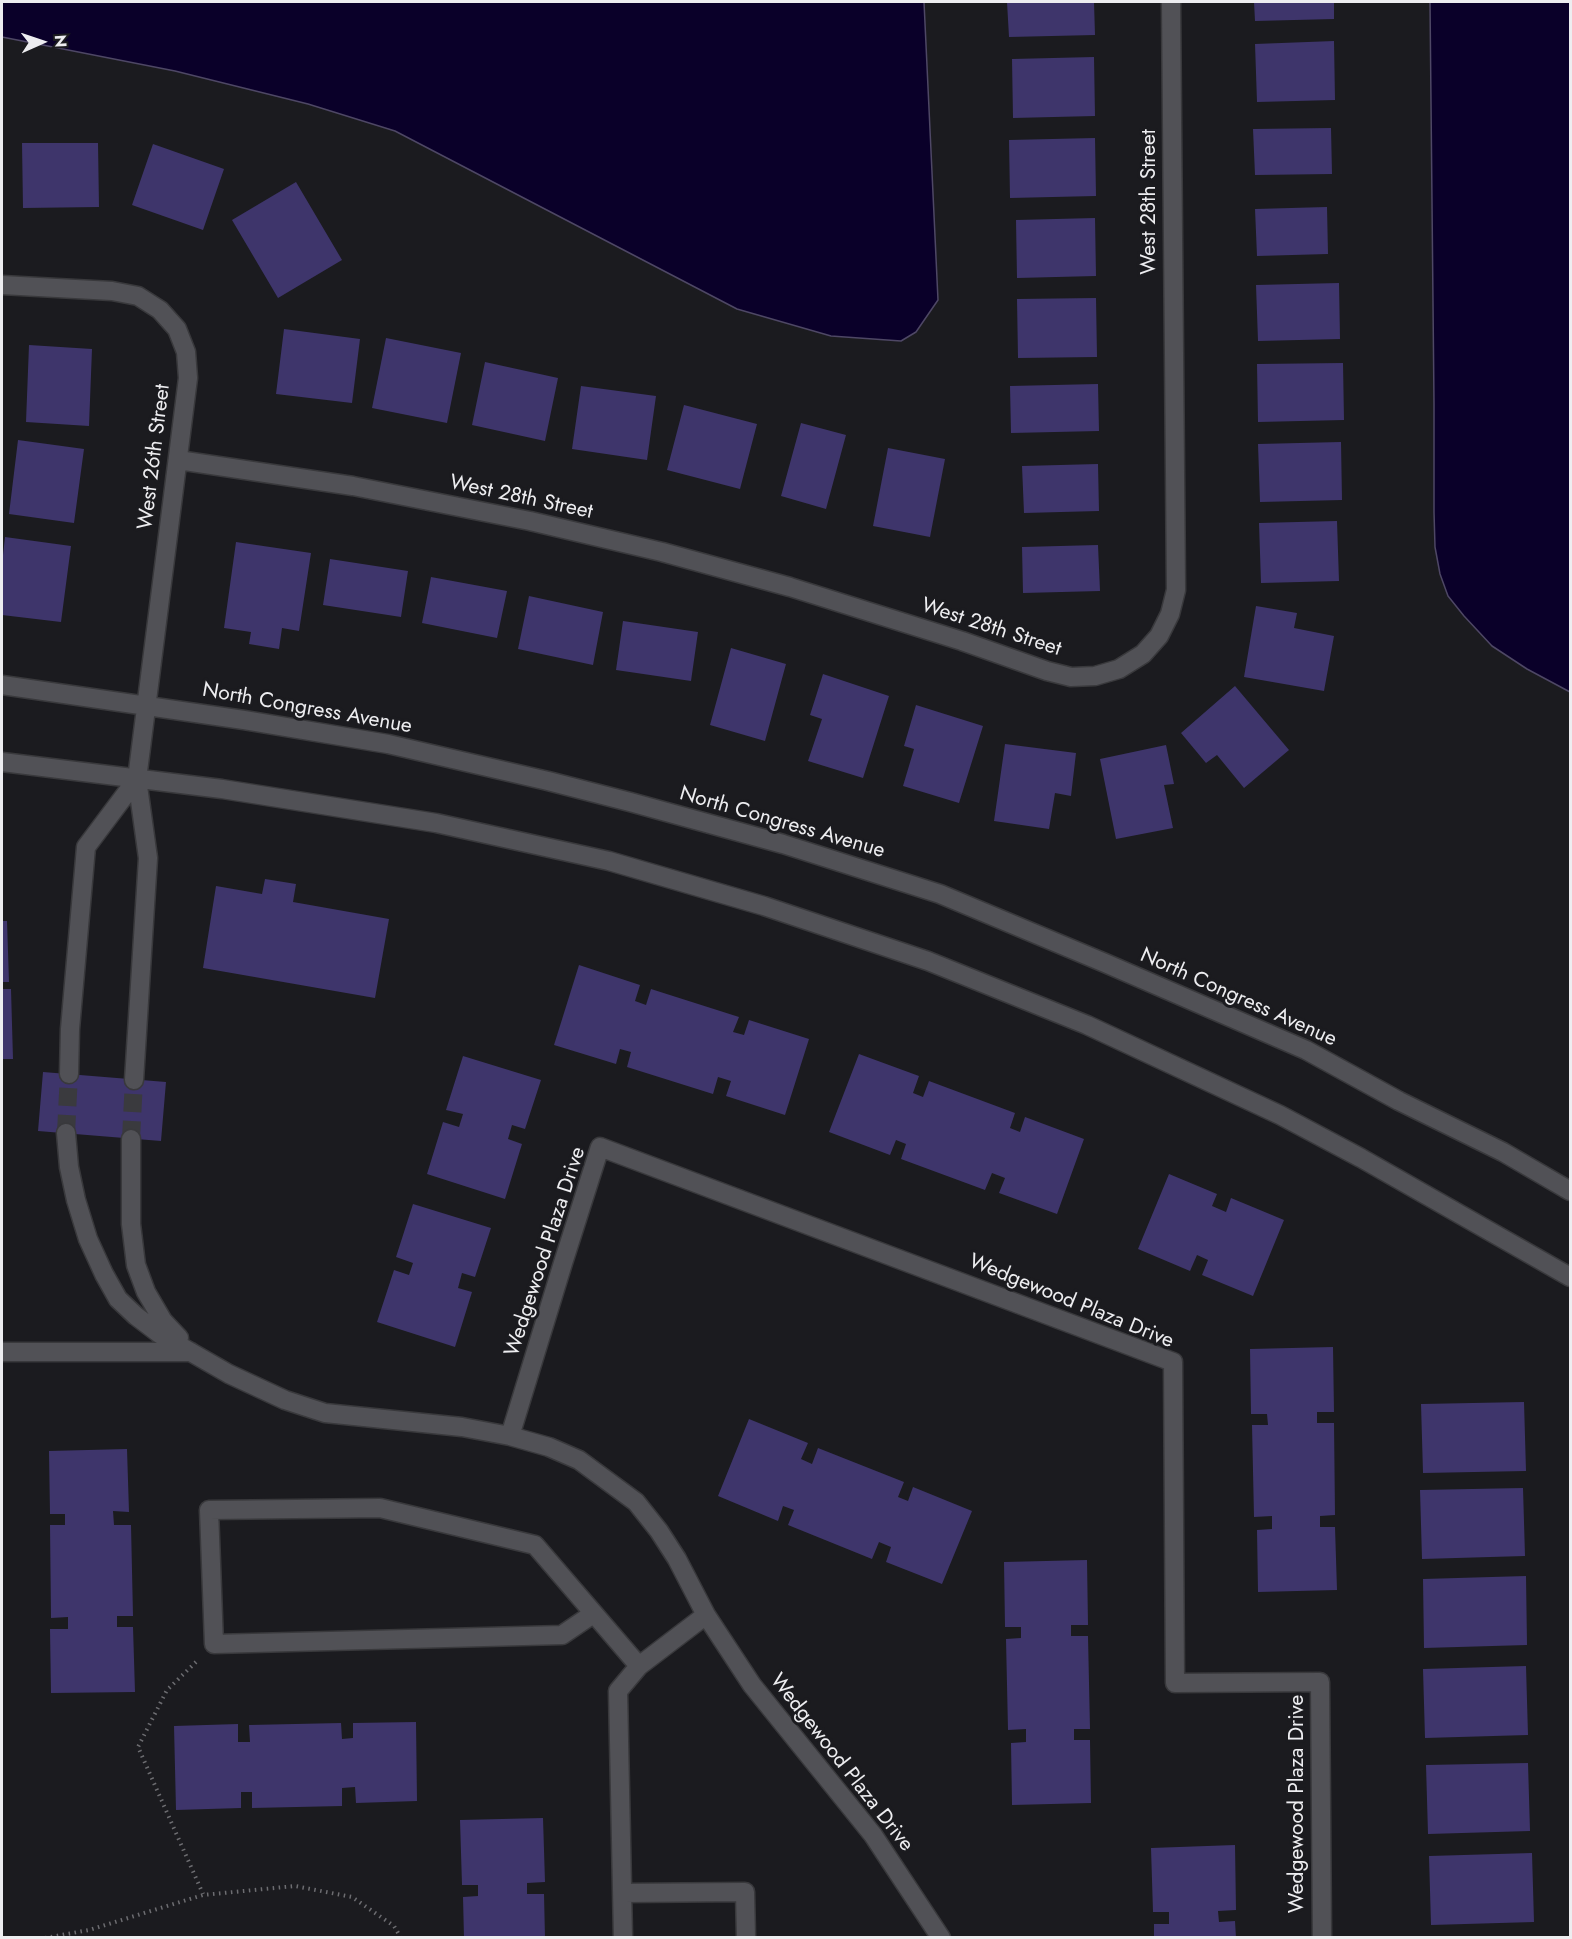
<!DOCTYPE html>
<html>
<head>
<meta charset="utf-8">
<style>
  body { margin:0 }
  #map { position:relative; width:1572px; height:1939px; overflow:hidden; background:#1b1b1f; font-family:Jost,sans-serif }
  canvas { display:block }
  .frame { position:absolute; inset:0; border:3px solid #ededf0; pointer-events:none }
  .north { position:absolute; left:12px; top:12px; width:60px; height:60px; -webkit-text-stroke:4px #1b1b1f; paint-order:stroke; rotate:87deg; font-size:16px; font-weight:700; line-height:24px; text-align:center; color:#ededf0 }
  .north::after { content:''; display:block; margin:auto; width:21px; height:27px; background:#ededf0; clip-path:polygon(50% 0,100% 100%,50% 72%,0 100%) }
</style>
</head>
<body>
<div id="map">
<canvas width="1572" height="1939"></canvas>
<div class="frame"></div>
<div class="north">N</div>
</div>
<script>
const c = document.querySelector('canvas').getContext('2d');
c.lineJoin = 'round';
function fillPath(path, color) {
  c.fillStyle = color;
  c.fill(path, 'evenodd');
}
function shape(rows) {
  const path = new Path2D();
  for (const r of rows) {
    path.moveTo(r[0], r[1]);
    for (let i = 2; i < r.length; i += 2) path.lineTo(r[i], r[i + 1]);
  }
  return path;
}
function trace(path, color, width, dash) {
  c.strokeStyle = color;
  c.lineWidth = width;
  c.lineCap = dash ? 'butt' : 'round';
  c.setLineDash(dash || []);
  c.stroke(path);
}
function write(font, color, halo, rows, align = 'center') {
  c.font = font + ' Jost,sans-serif';
  c.lineWidth = 6;
  c.setLineDash([]);
  c.textBaseline = 'middle';
  c.strokeStyle = halo;
  c.fillStyle = color;
  for (const [text, x, y, turn = 0] of rows) {
    c.save();
    c.translate(x, y);
    c.rotate((+turn || 0) * Math.PI / 180);
    c.textAlign = isNaN(turn) ? turn : align;
    if (halo) c.strokeText(text, 0, 0);
    c.fillText(text, 0, 0);
    c.restore();
  }
}
const water = shape([
  [2,2,924,2,938,300,916,332,901,341,831,336,737,309,395,131,308,104,175,71,2,37,2,2],
  [1430,2,1570,2,1570,692,1527,669,1492,646,1464,616,1448,596,1440,574,1435,547,1434,512,1434,404,1430,2]
]);
fillPath(water, '#0a0029');
trace(water, '#4e4765', 1.5);
fillPath(shape([
  [1007,2,1094,2,1095,35,1009,37],
  [1254,2,1334,2,1334,19,1255,21],
  [1334,41,1335,100,1257,102,1255,44],
  [1094,57,1095,116,1013,118,1012,59],
  [1331,128,1332,174,1255,175,1253,129],
  [1095,138,1096,196,1010,198,1009,140],
  [22,143,98,143,99,207,23,208],
  [153,144,224,169,203,230,132,205],
  [296,182,342,260,278,298,232,220],
  [1327,207,1328,254,1257,256,1255,209],
  [1095,218,1096,276,1017,278,1016,220],
  [1339,283,1340,339,1258,341,1256,285],
  [1096,298,1097,357,1018,358,1017,299],
  [284,329,360,339,352,403,276,394],
  [386,338,461,353,447,423,372,408],
  [29,345,92,349,89,426,26,422],
  [485,362,558,378,545,441,472,425],
  [1343,363,1344,420,1258,422,1257,364],
  [1098,384,1099,431,1011,433,1010,386],
  [581,386,656,396,647,460,572,449],
  [684,405,757,424,740,489,667,470],
  [801,423,846,435,826,509,781,496],
  [18,440,84,449,74,523,9,514],
  [1341,442,1342,500,1260,502,1258,444],
  [888,448,945,459,930,537,873,526],
  [1098,464,1099,511,1024,513,1022,466],
  [1337,521,1339,581,1261,583,1259,523],
  [5,537,71,546,61,622,2,615,2,564],
  [236,542,311,553,299,631,282,628,279,649,249,644,251,632,224,628],
  [1098,545,1100,591,1023,593,1022,547],
  [330,559,408,571,401,617,323,605],
  [431,577,507,591,497,638,422,623],
  [529,596,603,612,593,665,518,649],
  [1256,606,1297,613,1294,628,1334,636,1324,691,1244,677],
  [623,621,698,632,691,681,616,670],
  [731,648,786,664,765,741,710,725],
  [823,674,889,696,863,778,808,761,822,719,810,715],
  [1235,686,1289,750,1244,788,1217,755,1206,763,1181,733],
  [916,705,983,726,959,803,903,786,914,749,904,746],
  [1005,744,1076,753,1071,796,1055,793,1049,829,994,821],
  [1166,745,1174,784,1164,785,1173,828,1116,839,1100,759],
  [265,879,296,884,293,902,389,919,375,998,203,968,216,886,262,894],
  [2,921,7,921,9,982,2,982],
  [579,965,640,985,635,1001,646,1005,651,989,739,1017,733,1032,744,1035,749,1020,809,1039,785,1115,726,1096,731,1081,718,1077,713,1094,627,1067,631,1052,620,1049,616,1064,554,1045],
  [2,989,11,989,13,1059,2,1059],
  [859,1054,919,1076,913,1093,923,1097,929,1081,1015,1113,1010,1128,1020,1132,1025,1117,1084,1139,1057,1214,999,1193,1005,1178,992,1173,985,1190,901,1159,906,1144,896,1140,890,1155,829,1132],
  [463,1056,541,1080,525,1129,512,1125,508,1139,522,1144,505,1199,427,1174,443,1122,459,1127,463,1114,446,1110],
  [43,1072,166,1082,161,1141,38,1131],
  [1169,1174,1217,1194,1212,1206,1226,1212,1231,1198,1284,1220,1253,1296,1202,1275,1208,1260,1197,1255,1190,1271,1138,1249],
  [413,1204,491,1228,475,1277,462,1273,458,1288,472,1292,455,1347,377,1322,394,1270,409,1275,413,1263,396,1257],
  [1333,1347,1334,1412,1317,1412,1317,1423,1334,1423,1335,1515,1320,1516,1320,1527,1335,1527,1337,1590,1258,1592,1257,1530,1272,1529,1272,1516,1254,1517,1252,1425,1268,1425,1267,1414,1251,1414,1250,1349],
  [1524,1402,1526,1471,1423,1473,1421,1404],
  [749,1419,808,1443,801,1459,812,1464,818,1448,904,1482,898,1497,908,1501,913,1487,972,1511,942,1584,886,1562,891,1547,879,1542,872,1559,788,1525,794,1510,783,1506,778,1521,718,1496],
  [127,1449,129,1512,113,1511,114,1525,131,1525,133,1616,117,1616,117,1627,133,1627,135,1692,51,1693,50,1629,68,1629,68,1617,51,1618,50,1525,65,1525,65,1514,50,1514,49,1451],
  [1523,1488,1525,1556,1422,1559,1420,1490],
  [1087,1560,1088,1625,1071,1625,1071,1636,1088,1636,1090,1729,1074,1729,1074,1740,1090,1740,1091,1803,1012,1805,1011,1743,1026,1742,1026,1729,1008,1730,1006,1639,1021,1638,1021,1627,1005,1627,1004,1562],
  [1526,1576,1527,1645,1424,1648,1423,1579],
  [1526,1666,1528,1735,1425,1738,1423,1669],
  [416,1722,417,1801,356,1803,355,1787,342,1788,342,1806,252,1808,252,1792,241,1792,241,1808,176,1810,174,1726,238,1724,238,1742,250,1742,249,1725,341,1723,342,1739,353,1738,353,1723],
  [1528,1763,1530,1831,1428,1834,1426,1765],
  [543,1818,545,1882,527,1883,527,1894,544,1894,545,1938,464,1938,463,1897,478,1896,478,1885,462,1885,460,1820],
  [1235,1845,1236,1910,1218,1911,1219,1922,1235,1921,1236,1938,1154,1938,1154,1924,1169,1924,1169,1912,1153,1912,1151,1848],
  [1532,1853,1534,1922,1431,1925,1429,1856]
]), '#3e356b');
trace(shape([
  [66,1133,69,1074],
  [131,1139,134,1080]
]), '#3a3a3e', 18, [18, 9]);
const minor = shape([
  [2,285,112,291,138,296,160,310,177,329,186,352,188,378,137,779,148,858,134,1080],
  [178,460,353,486,530,521,662,552,790,587,962,641,1047,671,1071,677,1095,676,1119,669,1143,654,1159,636,1170,614,1176,590,1171,2],
  [2,685,244,720,388,744,548,781,630,802,783,844,940,894,1105,963,1306,1050,1399,1101,1503,1152,1570,1191],
  [2,762,222,789,436,823,609,861,764,906,928,961,1087,1025,1280,1115,1361,1158,1570,1277],
  [69,1074,70,1029,86,847,137,779],
  [66,1133,69,1167,76,1200,88,1239,104,1274,118,1299,136,1316,161,1335,229,1374,285,1400,325,1413,462,1427,510,1436,549,1447,579,1460,636,1502,659,1531,677,1559,706,1615,752,1685,873,1835,941,1938],
  [131,1139,131,1224,136,1265,146,1292,163,1321,179,1338],
  [2,1352,191,1352],
  [510,1436,563,1263,600,1147,1173,1362,1175,1683,1320,1682,1322,1938],
  [593,1614,562,1635,214,1644,209,1510,380,1508,535,1545,639,1666],
  [623,1893,745,1892,746,1938],
  [623,1938,618,1691,639,1666,706,1615]
]);
trace(minor, '#39393c', 21);
trace(shape([
  [196,1662,167,1690,138,1747,203,1894],
  [45,1938,89,1930,203,1895,295,1886,352,1897,394,1926,401,1938]
]), '#6d6d71', 4, [1.5, 4.5]);
trace(minor, '#515156', 18);
write('21px', '#ededf0', '#1b1b1f', [
  ["West 28th Street",1150,202,-90],
  ["West 26th Street",155,457,-83],
  ["West 28th Street",521,498,12],
  ["West 28th Street",991,628,18],
  ["North Congress Avenue",307,709,10],
  ["North Congress Avenue",782,823,16],
  ["North Congress Avenue",1238,998,24],
  ["Wedgewood Plaza Drive",546,1252,-72],
  ["Wedgewood Plaza Drive",1071,1302,22],
  ["Wedgewood Plaza Drive",841,1763,52],
  ["Wedgewood Plaza Drive",1298,1804,-90]
]);
</script>
</body>
</html>
